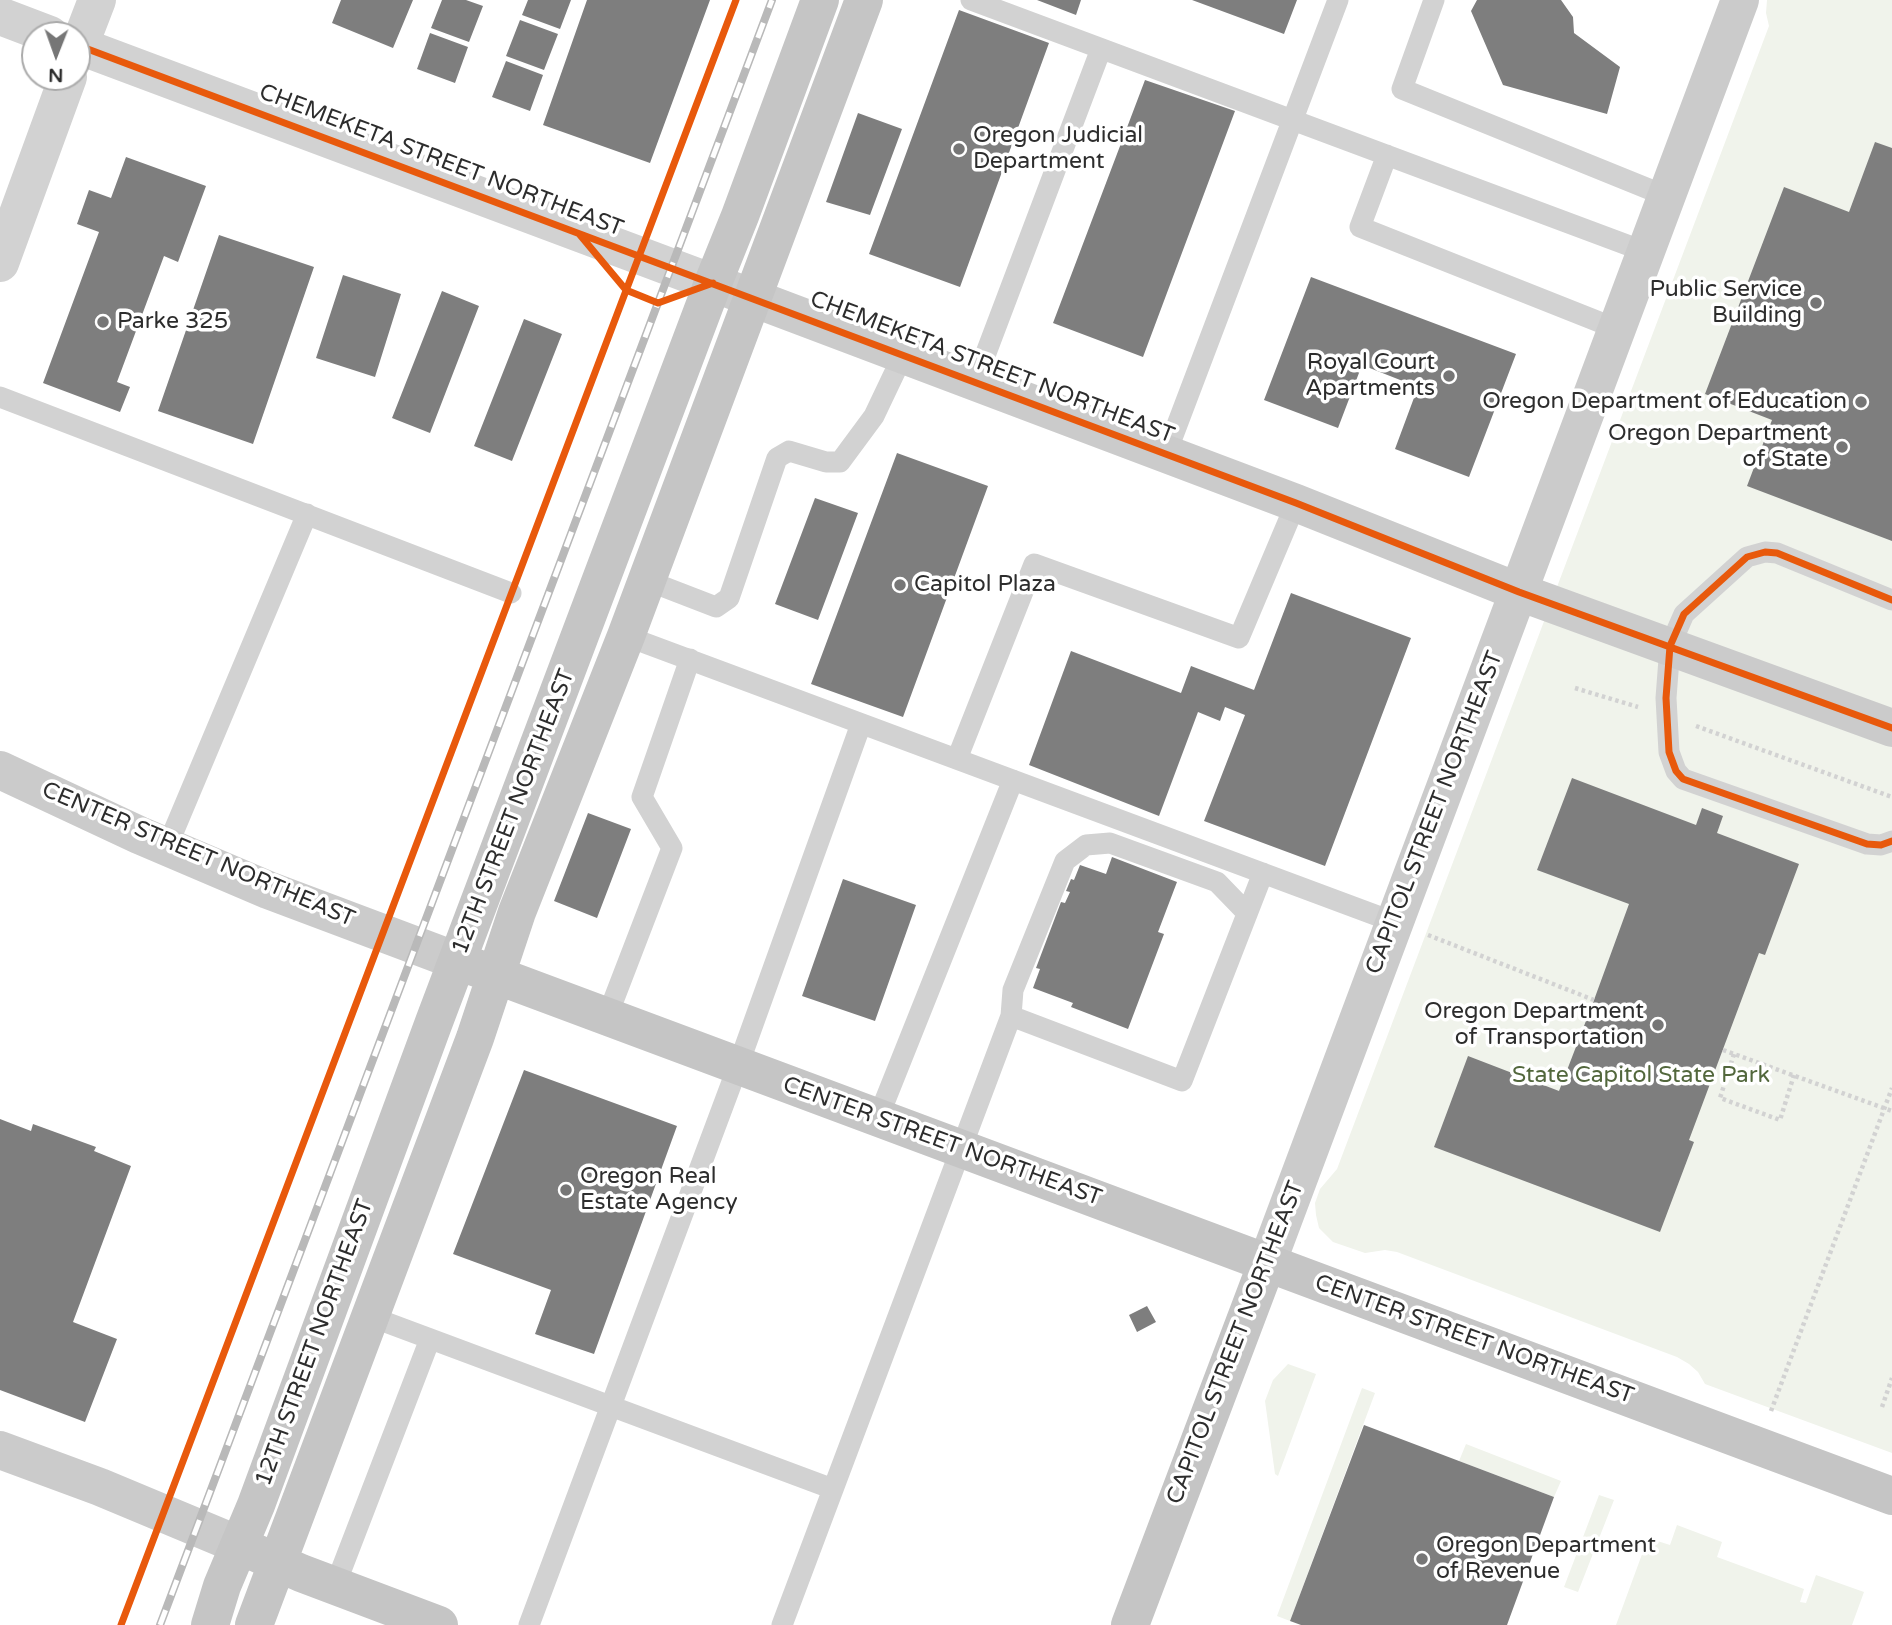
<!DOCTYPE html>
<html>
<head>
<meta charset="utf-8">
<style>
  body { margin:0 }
  #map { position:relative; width:1892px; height:1625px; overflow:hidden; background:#fff; font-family:"Varela Round",sans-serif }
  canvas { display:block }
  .north { position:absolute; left:21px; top:21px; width:70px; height:70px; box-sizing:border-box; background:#fff; border:2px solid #ababab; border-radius:50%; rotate:181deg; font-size:19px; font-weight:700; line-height:28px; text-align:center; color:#2d2d2d }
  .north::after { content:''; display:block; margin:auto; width:24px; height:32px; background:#767676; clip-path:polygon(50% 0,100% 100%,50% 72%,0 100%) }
</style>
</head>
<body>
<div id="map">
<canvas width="1892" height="1625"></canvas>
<div class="north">N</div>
</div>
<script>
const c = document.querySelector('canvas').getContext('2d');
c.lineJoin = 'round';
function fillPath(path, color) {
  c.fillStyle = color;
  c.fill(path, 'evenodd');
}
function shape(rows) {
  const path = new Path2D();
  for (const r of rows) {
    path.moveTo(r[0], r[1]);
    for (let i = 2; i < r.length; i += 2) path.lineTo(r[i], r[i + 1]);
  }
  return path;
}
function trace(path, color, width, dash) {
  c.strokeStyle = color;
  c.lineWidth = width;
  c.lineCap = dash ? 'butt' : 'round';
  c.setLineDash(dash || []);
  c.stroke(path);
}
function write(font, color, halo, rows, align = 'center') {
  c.font = font + ' "Varela Round",sans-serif';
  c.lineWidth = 7;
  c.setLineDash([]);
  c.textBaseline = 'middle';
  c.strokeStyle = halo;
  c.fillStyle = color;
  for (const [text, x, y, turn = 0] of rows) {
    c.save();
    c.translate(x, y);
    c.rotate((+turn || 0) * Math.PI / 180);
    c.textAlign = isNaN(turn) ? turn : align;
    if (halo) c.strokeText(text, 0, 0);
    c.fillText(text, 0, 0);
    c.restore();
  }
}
fillPath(shape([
  [1767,0,1892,0,1892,1453,1705,1384,1698,1372,1689,1364,1677,1357,1397,1252,1385,1250,1365,1253,1333,1242,1319,1228,1316,1215,1315,1203,1320,1189,1337,1169,1769,26,1766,13],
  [1288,1364,1316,1374,1278,1476,1275,1474,1265,1401,1273,1380],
  [1362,1388,1375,1393,1290,1621,1277,1616],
  [1466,1444,1561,1481,1554,1497,1459,1461],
  [1599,1495,1614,1500,1578,1592,1564,1587],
  [1677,1525,1722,1542,1717,1557,1804,1589,1800,1602,1806,1603,1816,1575,1864,1592,1852,1625,1616,1625,1648,1538,1670,1545]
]), '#f0f3eb');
fillPath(shape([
  [341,0,413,0,393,48,332,23],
  [442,0,466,0,483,6,469,42,431,28],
  [528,0,571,0,560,29,522,15],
  [587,0,710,0,650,163,543,125],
  [1037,0,1081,0,1076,15],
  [1192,0,1297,0,1284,34],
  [1477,0,1561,0,1573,17,1574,33,1620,67,1607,114,1503,85,1471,11],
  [959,10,1049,43,960,287,869,254],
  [520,20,558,34,544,70,506,56],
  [430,33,468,47,455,83,417,69],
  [506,61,543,75,530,111,492,97],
  [1145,80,1235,111,1143,357,1053,323],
  [858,113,902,129,870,215,826,202],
  [1875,142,1892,148,1892,541,1747,486,1772,420,1705,394,1784,187,1849,212],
  [126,157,206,186,178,262,164,256,117,382,130,387,120,412,43,383,99,232,77,224,89,190,111,198],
  [219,235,314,267,253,444,158,411],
  [343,275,401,294,375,377,316,358],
  [1311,277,1516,354,1469,477,1395,449,1418,387,1362,365,1338,428,1264,400],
  [442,291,479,306,430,433,392,418],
  [524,319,562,334,512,461,474,446],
  [897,453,988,486,903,717,811,684],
  [815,498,858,513,818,620,775,604],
  [1291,593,1411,638,1325,866,1204,821,1245,715,1225,707,1220,721,1198,712,1159,816,1029,765,1071,651,1181,693,1191,666,1254,690],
  [1572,778,1696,825,1702,808,1723,816,1717,833,1799,864,1765,955,1759,953,1689,1140,1694,1142,1660,1232,1434,1147,1468,1056,1559,1091,1594,1000,1629,904,1537,870],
  [588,813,631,829,597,918,554,901],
  [1112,857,1177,882,1158,932,1164,934,1128,1029,1071,1007,1073,1003,1033,988,1040,969,1036,968,1061,902,1065,903,1070,892,1066,891,1071,879,1074,880,1080,865,1106,874],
  [843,879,916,905,875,1021,802,996],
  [524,1070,677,1126,594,1354,535,1334,551,1290,453,1254],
  [0,1119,31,1131,33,1124,96,1147,94,1151,131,1166,73,1322,117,1339,85,1422,0,1390],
  [1147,1306,1156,1322,1137,1332,1129,1315],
  [1364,1425,1554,1497,1507,1625,1301,1625,1290,1621]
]), '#7e7e7e');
trace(shape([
  [1575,688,1638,707],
  [1696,726,1892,797],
  [1428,935,1594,1000],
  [1723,1050,1892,1111],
  [1734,1054,1720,1098,1780,1120,1794,1075],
  [1882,1407,1892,1378],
  [1771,1411,1892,1088]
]), '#d2d2d2', 4.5, [3.5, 3.5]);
trace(shape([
  [971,0,1646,252],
  [1434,0,1402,89,1666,196],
  [1387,155,1360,227,1617,329],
  [975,382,1101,49],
  [0,397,511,593],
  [1166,454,1338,0],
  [646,580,716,607,729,598,777,458,789,451,826,462,840,462,874,416,903,355],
  [1892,600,1777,553,1765,552,1747,557,1684,614,1670,646,1666,698,1669,752,1676,771,1683,779,1867,844,1881,845,1892,841],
  [626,636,1394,922],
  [957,759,1034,564,1239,638,1296,503],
  [167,847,307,514],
  [1011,1016,1182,1081,1263,873],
  [607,1017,672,848,642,797,690,659],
  [878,1118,1013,780],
  [369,1316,833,1489],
  [335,1586,430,1339],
  [529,1625,738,1066,861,724],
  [782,1625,1011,1016,1013,990,1065,861,1086,845,1110,843,1217,882,1247,913]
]), '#d2d2d2', 21);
trace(shape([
  [0,16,50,35],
  [77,45,713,283],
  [77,52,97,0],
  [0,263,68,77]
]), '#d2d2d2', 38);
trace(shape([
  [713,283,1296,503,1519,592,1892,728],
  [0,770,139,835,268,890,457,961],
  [1267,1263,1740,0],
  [0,1450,100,1487,239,1545]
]), '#cbcbcb', 38);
trace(shape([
  [474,967,1892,1496],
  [254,1552,301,1573,439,1625],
  [210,1625,222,1586,256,1505,434,1022,713,283,740,216,820,0],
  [254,1625,475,1038,517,912,626,636,864,0],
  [1130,1625,1267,1263]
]), '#c5c5c5', 38);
const rail = shape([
  [160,1625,772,0]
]);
trace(rail, '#b9b9b9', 8);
trace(rail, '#fff', 5, [16]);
trace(shape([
  [77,45,1296,503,1519,592,1892,728],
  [580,235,626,290,658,303,713,283],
  [1892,600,1777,553,1765,552,1747,557,1684,614,1670,646,1666,698,1669,752,1676,771,1683,779,1867,844,1881,845,1892,841],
  [121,1625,736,0]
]), '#e8590c', 7);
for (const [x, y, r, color] of [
  [959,149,7,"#767676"],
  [1816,303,7,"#767676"],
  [103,322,7,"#767676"],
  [1449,376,7,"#767676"],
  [1861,402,7,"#767676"],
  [1842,447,7,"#767676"],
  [900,585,7,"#767676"],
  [1658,1025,7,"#767676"],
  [566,1190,7,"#767676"],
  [1422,1559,7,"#767676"]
]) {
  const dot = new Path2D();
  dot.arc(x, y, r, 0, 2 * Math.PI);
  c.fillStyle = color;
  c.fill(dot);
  trace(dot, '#fff', 2.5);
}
write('23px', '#2d2d2d', '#fff', [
  ["Oregon Judicial",973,136],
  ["Department",973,162],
  ["Public Service",1802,290,"right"],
  ["Building",1802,316,"right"],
  ["Parke 325",117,322],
  ["Royal Court",1435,363,"right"],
  ["Apartments",1435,389,"right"],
  ["Oregon Department of Education",1847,402,"right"],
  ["Oregon Department",1828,434,"right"],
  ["of State",1828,460,"right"],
  ["Capitol Plaza",914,585],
  ["Oregon Department",1644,1012,"right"],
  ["of Transportation",1644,1038,"right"],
  ["Oregon Real",580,1177],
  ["Estate Agency",580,1203],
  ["Oregon Department",1436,1546],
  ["of Revenue",1436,1572]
], 'left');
write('23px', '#2d2d2d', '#fff', [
  ["CHEMEKETA STREET NORTHEAST",441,161,21],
  ["CHEMEKETA STREET NORTHEAST",992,368,21],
  ["12TH STREET NORTHEAST",514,812,-69],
  ["CAPITOL STREET NORTHEAST",1435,813,-69],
  ["CENTER STREET NORTHEAST",198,855,23],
  ["CENTER STREET NORTHEAST",942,1142,20],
  ["CENTER STREET NORTHEAST",1474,1340,20],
  ["12TH STREET NORTHEAST",315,1343,-70],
  ["CAPITOL STREET NORTHEAST",1236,1343,-69]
]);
write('23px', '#52673c', '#fff', [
  ["State Capitol State Park",1641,1076]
]);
</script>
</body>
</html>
